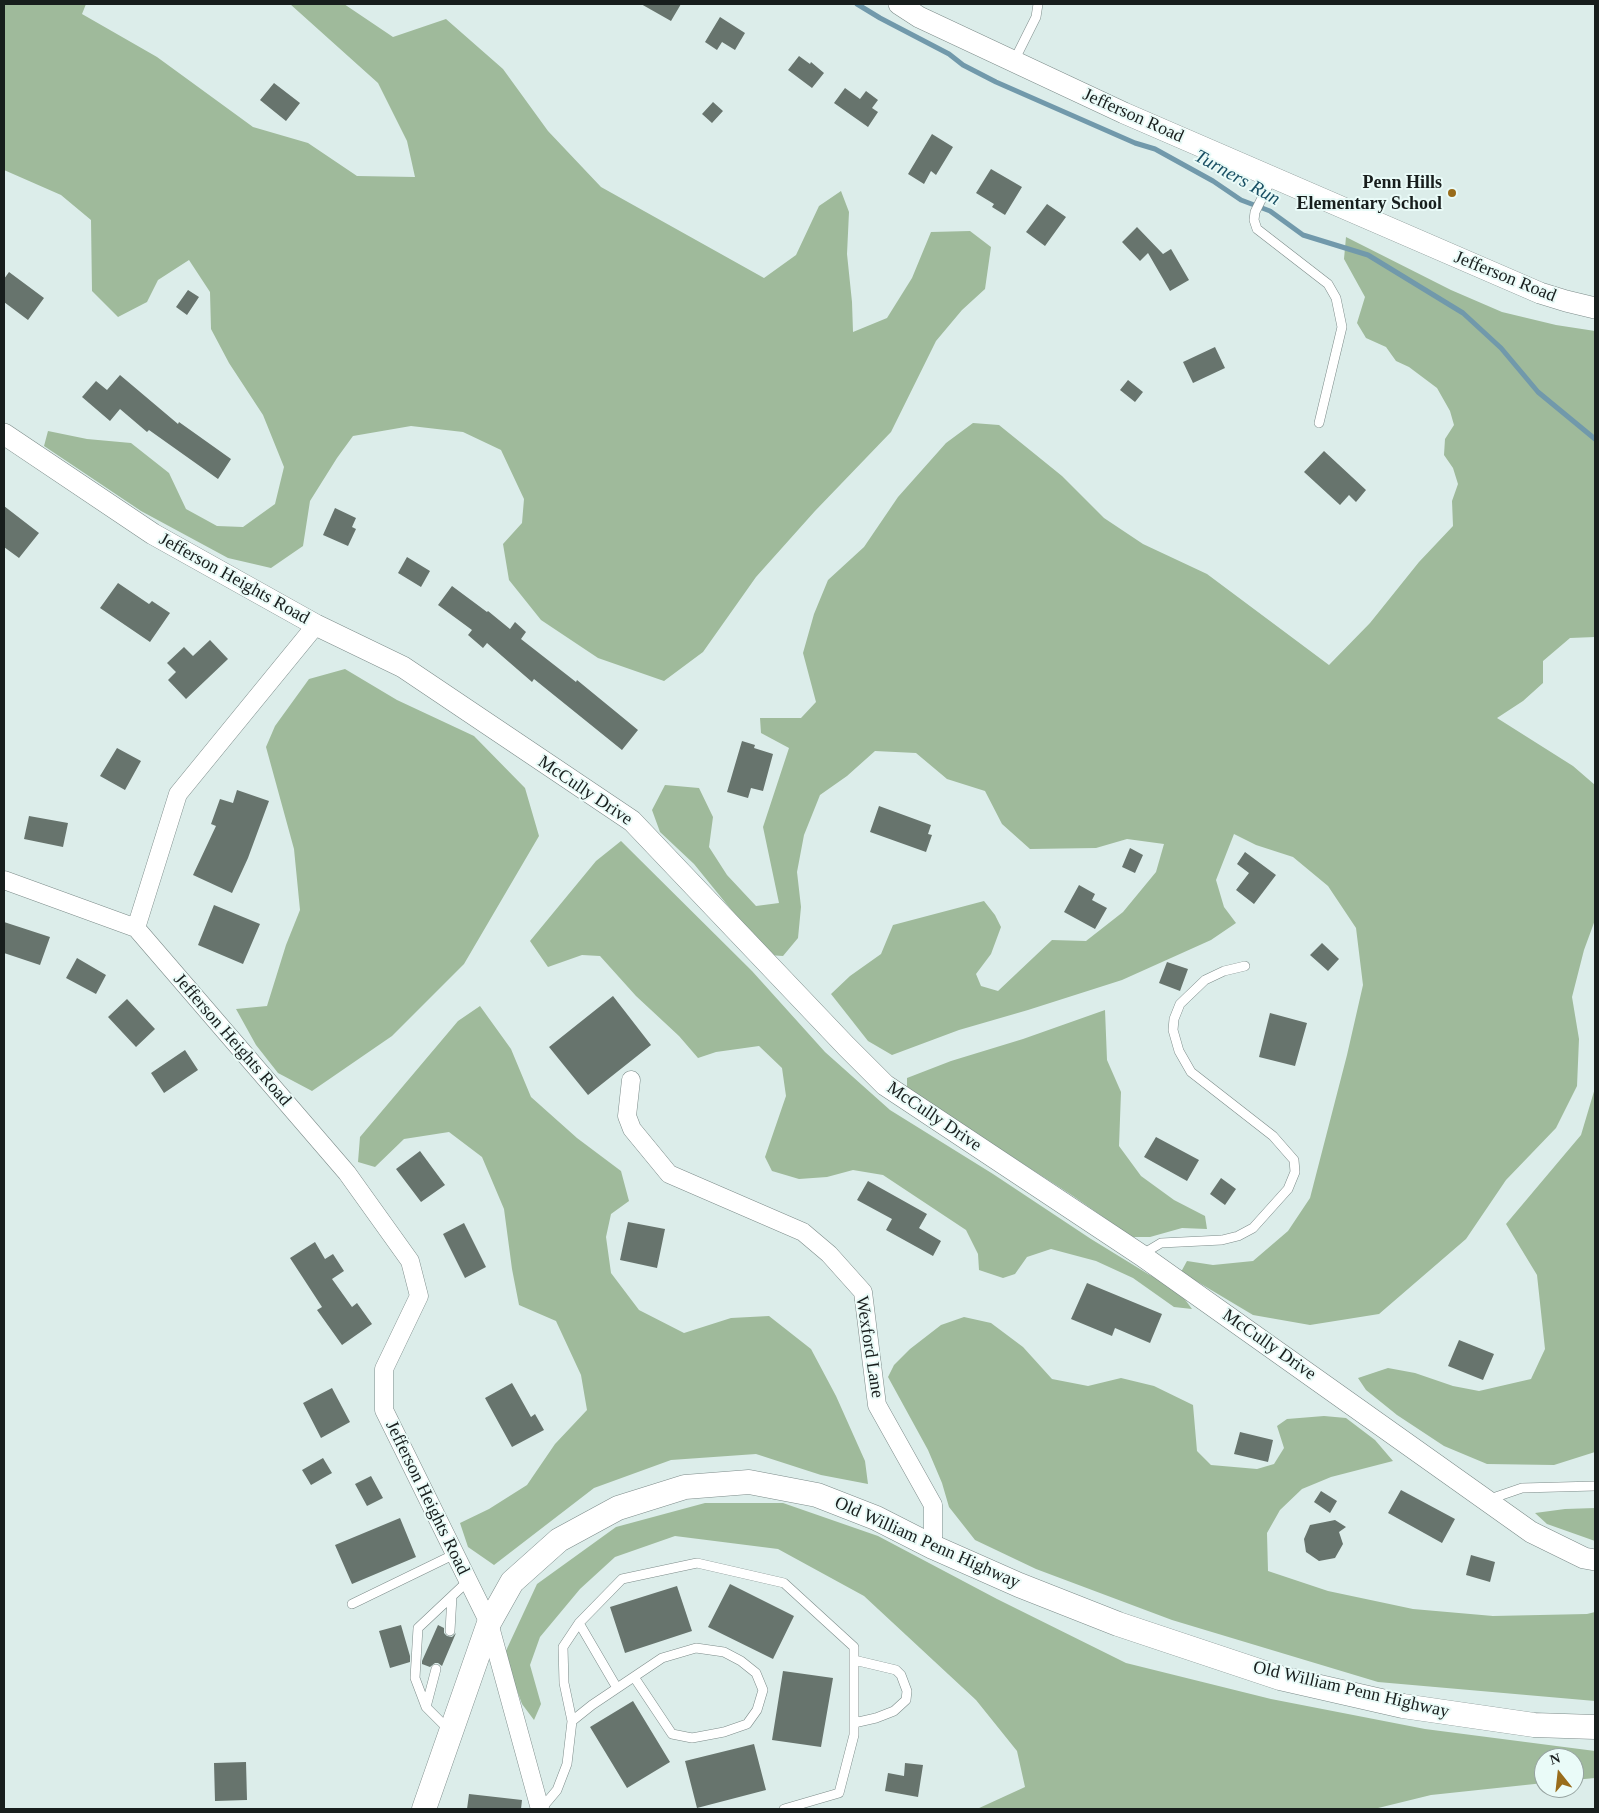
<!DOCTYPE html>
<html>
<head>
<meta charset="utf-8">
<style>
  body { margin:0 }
  #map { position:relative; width:1599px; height:1813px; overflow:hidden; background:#dcedea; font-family:Georgia,serif }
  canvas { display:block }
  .frame { position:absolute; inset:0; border:5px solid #181e1d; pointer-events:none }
  .north { position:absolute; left:1534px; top:1748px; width:50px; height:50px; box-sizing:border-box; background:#eafbf8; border:1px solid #96a3a0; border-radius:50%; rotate:344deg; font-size:14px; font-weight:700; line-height:20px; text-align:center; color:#181e1d }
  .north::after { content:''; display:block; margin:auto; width:18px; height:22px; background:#996c1b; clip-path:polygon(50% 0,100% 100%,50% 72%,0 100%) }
</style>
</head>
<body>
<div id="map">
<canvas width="1599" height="1813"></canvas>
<div class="frame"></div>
<div class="north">N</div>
</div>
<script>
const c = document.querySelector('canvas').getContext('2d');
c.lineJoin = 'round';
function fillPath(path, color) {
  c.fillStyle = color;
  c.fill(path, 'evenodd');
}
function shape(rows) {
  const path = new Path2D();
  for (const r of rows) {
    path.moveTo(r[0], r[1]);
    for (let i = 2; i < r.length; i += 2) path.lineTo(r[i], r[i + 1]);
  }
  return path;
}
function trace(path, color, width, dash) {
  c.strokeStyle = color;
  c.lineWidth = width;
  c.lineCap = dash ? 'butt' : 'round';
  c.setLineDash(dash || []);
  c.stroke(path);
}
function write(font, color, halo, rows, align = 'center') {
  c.font = font + ' Georgia,serif';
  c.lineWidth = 4;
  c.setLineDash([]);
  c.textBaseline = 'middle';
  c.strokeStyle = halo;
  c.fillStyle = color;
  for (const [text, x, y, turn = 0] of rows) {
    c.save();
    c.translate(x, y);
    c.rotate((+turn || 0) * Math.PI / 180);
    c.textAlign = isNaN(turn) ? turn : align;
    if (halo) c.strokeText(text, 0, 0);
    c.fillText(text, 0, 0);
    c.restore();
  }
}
fillPath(shape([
  [4,4,86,4,82,14,157,57,253,127,308,143,357,176,415,177,407,141,378,83,290,4,344,4,393,37,446,19,503,69,548,131,601,187,764,278,796,255,819,206,841,191,849,212,847,254,852,302,853,332,887,318,912,278,931,232,970,231,991,247,985,289,962,310,936,341,891,432,815,511,756,577,703,652,664,681,598,658,541,620,509,580,503,544,522,523,524,499,501,450,463,432,411,426,353,436,337,458,310,501,303,546,271,568,228,558,141,511,44,446,48,431,87,439,131,443,169,473,186,509,217,526,243,527,275,504,284,467,263,415,229,363,211,329,210,292,189,260,158,280,147,302,118,317,92,291,91,220,61,195,4,170],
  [1346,237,1451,290,1502,312,1556,325,1595,331,1595,637,1570,638,1543,661,1543,683,1523,701,1497,718,1573,766,1595,785,1595,920,1584,950,1572,997,1579,1039,1577,1086,1556,1128,1506,1180,1466,1239,1379,1314,1310,1325,1253,1315,1181,1272,1187,1261,1213,1265,1253,1261,1288,1231,1310,1198,1347,1055,1363,985,1356,928,1328,886,1293,857,1256,845,1234,834,1216,880,1224,907,1236,923,1211,940,1122,980,1028,1010,959,1030,892,1055,868,1041,831,994,850,976,881,954,893,925,984,901,995,915,1001,927,991,954,976,974,981,986,998,991,1052,940,1086,941,1123,912,1156,872,1164,844,1127,839,1096,848,1030,849,1002,824,985,791,947,779,916,753,875,751,847,776,820,795,804,835,797,872,801,907,798,938,783,956,768,955,694,864,660,832,652,810,665,785,699,788,713,817,709,847,727,875,756,906,779,903,763,827,789,748,761,733,760,718,801,718,816,702,803,653,814,614,828,580,864,547,898,497,946,443,973,423,999,425,1062,476,1104,518,1143,544,1207,574,1329,665,1370,623,1419,562,1453,526,1452,501,1458,484,1453,468,1444,455,1445,439,1454,425,1450,411,1437,388,1409,367,1396,361,1386,347,1366,338,1357,323,1365,297,1344,259],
  [345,669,397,700,474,736,525,788,539,836,464,964,392,1036,312,1091,278,1073,256,1045,236,1009,267,1006,286,945,300,910,294,849,266,747,275,726,309,679],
  [621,841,752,971,825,1052,890,1110,993,1174,1091,1239,1148,1274,1178,1290,1192,1309,1174,1307,1133,1278,1096,1261,1051,1249,1027,1257,1015,1274,1003,1278,979,1270,978,1254,966,1230,883,1175,853,1170,827,1177,799,1179,772,1171,765,1157,786,1096,782,1068,759,1046,716,1052,698,1058,679,1036,636,996,600,956,582,955,548,967,530,941,596,861],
  [480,1006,511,1049,531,1097,577,1138,621,1171,629,1201,611,1214,606,1237,611,1273,639,1310,684,1333,731,1318,769,1316,811,1349,836,1396,865,1461,868,1484,821,1475,756,1454,671,1460,594,1488,494,1565,468,1547,460,1523,489,1509,527,1485,555,1444,587,1410,581,1375,556,1321,519,1305,512,1269,504,1209,482,1157,449,1132,404,1139,375,1167,358,1162,360,1137,458,1021],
  [1105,1010,1107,1060,1121,1092,1119,1146,1141,1176,1174,1200,1205,1216,1207,1229,1182,1228,1150,1237,1132,1237,1073,1196,907,1089,907,1078,951,1061,1023,1039],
  [1595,1088,1595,1452,1554,1465,1487,1464,1444,1446,1397,1415,1366,1390,1358,1378,1388,1368,1415,1373,1453,1386,1479,1391,1531,1379,1545,1349,1537,1275,1506,1224,1581,1135],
  [964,1317,991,1323,1023,1347,1052,1379,1088,1386,1121,1378,1154,1386,1193,1405,1197,1451,1211,1465,1257,1469,1274,1464,1284,1448,1277,1426,1287,1419,1324,1416,1346,1418,1375,1440,1393,1461,1331,1477,1302,1489,1280,1510,1267,1533,1268,1571,1328,1591,1413,1609,1493,1616,1587,1614,1595,1612,1595,1701,1378,1682,1172,1620,1036,1569,975,1540,949,1507,942,1483,928,1450,888,1377,894,1365,910,1349,941,1325],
  [705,1503,783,1503,878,1536,997,1599,1126,1663,1271,1699,1425,1729,1595,1751,1595,1778,1574,1780,1574,1758,1544,1758,1544,1783,1431,1795,1374,1809,977,1809,1025,1787,1017,1751,976,1700,864,1596,778,1549,675,1536,615,1557,580,1589,540,1637,530,1665,541,1704,534,1720,522,1704,504,1655,537,1584,616,1527],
  [1595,1508,1595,1541,1547,1524,1535,1513,1565,1509]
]), '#9fba9b');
trace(shape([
  [857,4,880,18,949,54,963,65,996,82,1135,143,1155,149,1213,181,1241,200,1270,211,1303,235,1368,255,1463,313,1501,348,1538,392,1595,439]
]), '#7199ab', 5);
fillPath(shape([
  [641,4,681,4,671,21],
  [720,17,745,33,735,50,722,42,717,50,705,42],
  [799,56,810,64,811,62,824,73,812,88,788,70],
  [274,83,300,103,286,121,260,100],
  [845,88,860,99,866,91,878,100,872,108,878,112,868,127,834,103],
  [713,102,723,111,712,123,702,114],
  [932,134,953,147,936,175,931,171,924,184,908,174],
  [991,169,1022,187,1005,215,992,207,994,204,976,193],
  [1047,204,1066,217,1045,246,1026,232],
  [1137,227,1163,254,1171,249,1189,280,1170,291,1148,253,1140,261,1122,242],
  [9,272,44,298,28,320,4,302,4,279],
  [188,290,199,297,187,315,176,307],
  [1215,347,1225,368,1193,383,1183,362],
  [120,375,178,424,179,422,231,459,218,479,149,430,147,432,120,409,110,421,82,397,96,381,107,390],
  [1128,380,1143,392,1135,402,1120,390],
  [1324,451,1366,490,1356,502,1349,495,1340,505,1304,472],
  [4,506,39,533,19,558,4,547],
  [335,508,356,518,352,527,356,529,348,546,323,535],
  [407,557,430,571,421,587,398,573],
  [118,583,149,604,152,601,170,613,150,642,100,608],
  [452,586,487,612,488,611,510,629,515,622,526,632,521,639,576,682,577,680,638,730,622,750,534,679,532,682,487,643,483,648,468,635,472,630,438,605],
  [210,640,228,659,186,699,168,680,176,672,167,663,184,647,193,656],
  [742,741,755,745,754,748,773,754,763,791,751,788,748,798,727,792],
  [117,748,141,761,125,790,100,776],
  [237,790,269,801,248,858,232,893,193,875,216,826,211,824,220,799,233,803],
  [879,806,931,825,928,834,932,835,926,852,870,832],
  [29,816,68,823,63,847,24,839],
  [1130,848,1143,855,1135,873,1122,867],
  [1245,852,1276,875,1254,904,1236,890,1249,873,1237,864],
  [1079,885,1095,894,1092,900,1107,908,1095,929,1064,912],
  [214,905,260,924,243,964,198,945],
  [4,922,50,937,40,965,4,953],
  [1322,943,1339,959,1328,971,1310,955],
  [77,958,106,975,96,994,66,978],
  [1167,962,1188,969,1180,991,1159,983],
  [613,996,651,1045,588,1095,549,1047],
  [127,999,155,1029,136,1047,108,1017],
  [1270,1013,1307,1023,1295,1066,1259,1057],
  [185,1050,198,1070,164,1093,151,1073],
  [1156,1137,1199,1160,1187,1181,1144,1157],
  [420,1151,445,1185,421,1202,396,1169],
  [1221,1178,1236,1189,1225,1205,1210,1194],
  [868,1181,927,1214,919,1228,941,1241,933,1256,886,1230,892,1219,857,1200],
  [628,1222,665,1229,657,1268,620,1260],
  [464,1223,486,1267,465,1278,443,1234],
  [315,1242,325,1259,333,1254,344,1271,332,1279,352,1307,357,1303,372,1324,342,1345,317,1310,322,1307,290,1258],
  [1087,1283,1162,1314,1150,1343,1115,1328,1112,1336,1071,1319],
  [1459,1340,1494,1354,1483,1380,1448,1366],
  [512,1383,531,1417,535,1414,544,1430,512,1447,485,1398],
  [332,1388,350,1422,321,1438,303,1403],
  [1240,1432,1273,1440,1268,1462,1234,1454],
  [323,1458,332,1473,311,1485,302,1470],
  [371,1476,383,1498,367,1506,355,1484],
  [1401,1490,1455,1519,1442,1543,1388,1513],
  [1321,1491,1337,1501,1330,1513,1314,1502],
  [400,1518,416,1557,352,1584,335,1545],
  [1335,1520,1346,1527,1339,1532,1343,1544,1335,1558,1319,1561,1306,1552,1304,1539,1310,1525],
  [1471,1555,1495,1562,1490,1582,1466,1575],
  [730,1584,794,1616,773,1659,708,1627],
  [677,1586,692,1631,625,1653,610,1607],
  [401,1625,410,1656,410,1662,390,1668,379,1631],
  [438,1625,444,1628,444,1633,447,1636,452,1637,456,1633,442,1666,438,1663,435,1663,430,1667,422,1664,422,1661],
  [783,1671,833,1678,821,1747,772,1740],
  [633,1701,670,1762,627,1788,590,1727],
  [754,1744,766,1790,697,1808,685,1761],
  [246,1762,247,1800,215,1801,214,1763],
  [905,1763,923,1765,918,1797,885,1791,888,1773,904,1776],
  [469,1794,522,1800,521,1809,467,1809]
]), '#67746d');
const service = shape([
  [1014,61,1036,17,1038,4],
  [1272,178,1255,212,1254,220,1257,229,1328,284,1336,298,1342,327,1319,423],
  [1141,1255,1161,1243,1222,1240,1238,1236,1253,1228,1288,1189,1295,1172,1294,1160,1273,1136,1191,1072,1179,1051,1173,1030,1174,1019,1180,1004,1205,980,1224,971,1245,966],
  [1487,1500,1522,1488,1595,1486],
  [352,1604,455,1554],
  [579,1623,617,1688],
  [450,1631,452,1596],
  [854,1660,896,1670,901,1675,907,1691,906,1700,894,1711,876,1718,854,1723],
  [426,1707,436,1669],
  [572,1721,592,1705,662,1658,696,1648,724,1652,741,1661,756,1673,763,1690,757,1710,747,1724,724,1732,692,1738,672,1734,634,1677],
  [449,1730,426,1707,415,1678,418,1628,468,1581],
  [541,1809,557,1790,567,1764,572,1721,564,1683,563,1647,579,1623,622,1579,697,1563,784,1583,854,1647,854,1735,839,1793,784,1809]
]);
const minor = shape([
  [4,880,136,928,347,1173,410,1261,419,1296,384,1369,384,1410,489,1623,540,1809],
  [136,928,178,794,316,625],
  [631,1080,627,1116,632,1129,669,1174,803,1232,829,1254,863,1292,877,1405,933,1505,933,1547]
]);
const tertiary = shape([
  [899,4,919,17,1124,113,1540,293,1566,301,1595,308],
  [4,434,153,534,316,625,403,667,632,821,846,1046,885,1085,1141,1255,1531,1532,1584,1558,1595,1560]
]);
const secondary = shape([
  [424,1809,489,1623,512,1582,559,1540,618,1508,685,1487,749,1482,817,1495,876,1518,933,1547,1019,1585,1118,1624,1280,1678,1403,1706,1534,1725,1595,1727]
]);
trace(service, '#7c8b89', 10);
trace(minor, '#7c8b89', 19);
trace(tertiary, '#7c8b89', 22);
trace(secondary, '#7c8b89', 25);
trace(service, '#fff', 9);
trace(minor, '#fff', 18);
trace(tertiary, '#fff', 21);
trace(secondary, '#fff', 24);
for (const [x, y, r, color] of [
  [1452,193,5,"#996c1b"]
]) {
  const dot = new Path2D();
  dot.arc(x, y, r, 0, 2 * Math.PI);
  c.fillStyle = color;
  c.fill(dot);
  trace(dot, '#eafbf8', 2);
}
write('18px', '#181e1d', '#eafbf8', [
  ["Jefferson Road",1133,116,24],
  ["Jefferson Road",1505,277,22],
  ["Jefferson Heights Road",234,579,29],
  ["McCully Drive",585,791,34],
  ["Jefferson Heights Road",232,1040,49],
  ["McCully Drive",934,1117,34],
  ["McCully Drive",1269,1345,35],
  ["Wexford Lane",869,1347,81],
  ["Jefferson Heights Road",427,1498,64],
  ["Old William Penn Highway",927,1543,24],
  ["Old William Penn Highway",1351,1690,13]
]);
write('bold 18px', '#181e1d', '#eafbf8', [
  ["Penn Hills",1442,183],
  ["Elementary School",1442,204]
], 'right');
write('italic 19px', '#195064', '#eafbf8', [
  ["Turners Run",1237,178,29]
]);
</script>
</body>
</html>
